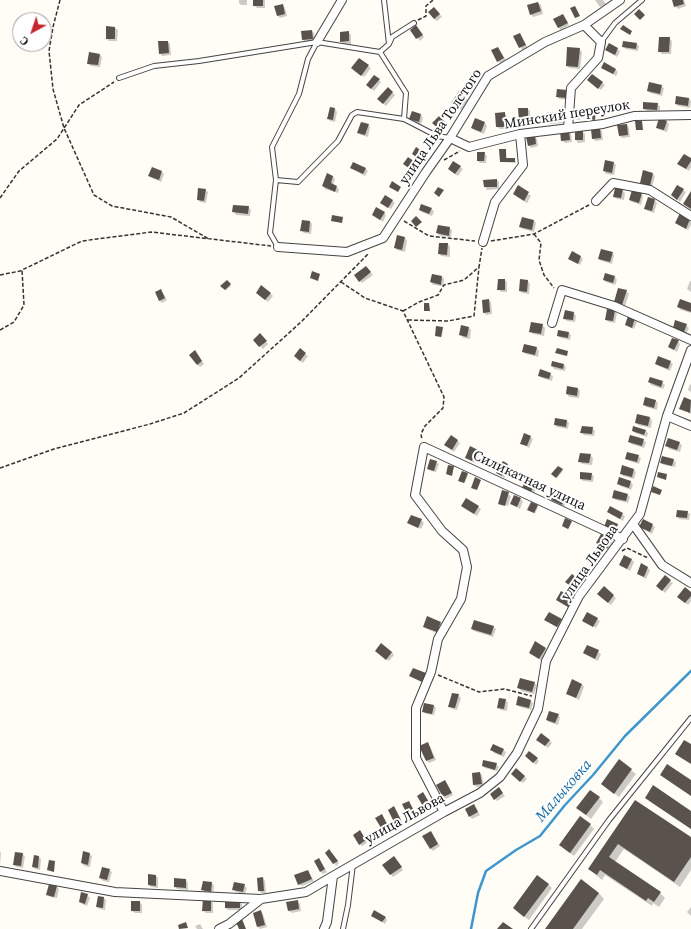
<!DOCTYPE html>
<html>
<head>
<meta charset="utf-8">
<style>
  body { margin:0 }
  #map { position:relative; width:691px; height:929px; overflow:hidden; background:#fffdf5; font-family:"Source Serif 4",serif }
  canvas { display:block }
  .north { position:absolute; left:12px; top:12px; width:40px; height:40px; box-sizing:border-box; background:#fff; border:1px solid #a0a0a0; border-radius:50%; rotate:220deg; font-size:11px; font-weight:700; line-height:16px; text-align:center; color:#111 }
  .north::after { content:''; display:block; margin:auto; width:14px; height:18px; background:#c4262e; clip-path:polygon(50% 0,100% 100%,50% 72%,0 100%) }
</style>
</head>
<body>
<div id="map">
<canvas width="691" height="929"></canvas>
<div class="north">С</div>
</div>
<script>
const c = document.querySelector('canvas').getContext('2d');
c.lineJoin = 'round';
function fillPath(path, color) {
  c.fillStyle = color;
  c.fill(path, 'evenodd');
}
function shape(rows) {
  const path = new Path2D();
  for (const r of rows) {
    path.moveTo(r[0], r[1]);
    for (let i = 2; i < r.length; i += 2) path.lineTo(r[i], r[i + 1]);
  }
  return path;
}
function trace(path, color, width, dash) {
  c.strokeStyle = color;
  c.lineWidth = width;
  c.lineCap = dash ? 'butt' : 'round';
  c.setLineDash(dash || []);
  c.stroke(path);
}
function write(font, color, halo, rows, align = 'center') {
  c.font = font + ' "Source Serif 4",serif';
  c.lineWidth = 4;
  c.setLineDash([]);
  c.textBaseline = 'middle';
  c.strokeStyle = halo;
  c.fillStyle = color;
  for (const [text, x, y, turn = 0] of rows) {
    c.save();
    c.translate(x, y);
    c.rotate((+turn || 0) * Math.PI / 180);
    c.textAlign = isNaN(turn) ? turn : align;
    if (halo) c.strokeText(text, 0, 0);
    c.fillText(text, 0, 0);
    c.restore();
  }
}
fillPath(shape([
  [239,0,247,0,247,5,241,5,239,3],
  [254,0,265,0,265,8,257,8,254,5],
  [595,0,603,0,606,4,600,7],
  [673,0,684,0,686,6,678,9,675,6],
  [538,3,541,5,543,14,533,17,531,14],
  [283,5,285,8,287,16,280,18,277,15],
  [437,11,442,17,437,21,434,19],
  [563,15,569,25,561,30,558,27],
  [107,27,115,28,118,30,117,41,109,41,107,39],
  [418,29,424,37,420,41,411,30],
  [312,31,314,33,315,41,306,42,303,40],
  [348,32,351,35,351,44,344,44,341,41],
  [520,34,528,48,522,50,515,36],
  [669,38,672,41,671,54,662,54,659,51],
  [168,42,170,44,171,55,162,56,160,53],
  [610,44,620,51,617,57,609,52],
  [636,44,639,46,638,51,626,49,623,46],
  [498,48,506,60,500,63,498,61],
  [579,49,582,52,580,69,569,68,567,66],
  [100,55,102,57,100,67,91,66,88,63],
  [368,66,371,68,364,77,355,70],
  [602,68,615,69,618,72,616,76],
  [593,75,605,85,601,90,591,83],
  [374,76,381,82,374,91,369,87],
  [661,86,664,88,662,96,650,93,648,91],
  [388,88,395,95,386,106,378,99],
  [567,91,568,100,559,99,557,96],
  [459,93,468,100,461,110,454,105],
  [689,98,691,101,690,108,678,106,676,104],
  [657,104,660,106,660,112,647,111,644,109],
  [330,108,335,109,337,112,335,122,330,121,328,118],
  [528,109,530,111,530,124,522,124,520,121],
  [579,111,580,120,574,119,573,118],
  [412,112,421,115,423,118,421,124,413,121,411,118],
  [560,113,562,115,563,120,547,122,547,114],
  [505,114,507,116,508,129,500,129,497,127],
  [439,117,448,126,443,132,434,123],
  [475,119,485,123,487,126,484,134,474,130,472,128],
  [666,121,669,124,667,132,660,130,657,127],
  [563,122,563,123,550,124,548,123],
  [368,125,370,127,368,137,361,135,358,133],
  [627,125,629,128,630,137,622,138,619,135],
  [599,129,602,131,603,140,595,141,593,138],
  [569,131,571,134,572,142,565,143,562,140],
  [576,132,582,132,585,134,585,142,578,143,576,140],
  [534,136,537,139,538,146,531,148,529,145],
  [417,148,428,157,425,162,415,156],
  [506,150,507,159,515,159,516,163,501,162],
  [484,153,487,156,486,163,480,163,478,161],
  [408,159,420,168,416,173,404,164],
  [691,160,691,167,689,171,681,166],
  [614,163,616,165,614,175,606,174,604,171],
  [460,167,463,169,458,176,451,171],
  [351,168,365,168,368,171,365,176],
  [162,172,164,174,161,182,152,178,150,176],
  [653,174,655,176,652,187,644,185,641,183],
  [333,176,335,179,333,185,339,189,338,193,325,189,323,186],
  [497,180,499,182,499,189,487,190,485,187,484,181],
  [518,187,531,196,527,203,516,196],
  [205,190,208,192,206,203,200,202,198,199],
  [622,190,625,193,624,200,617,199,614,197],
  [683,190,686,192,680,202,672,195],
  [641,194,643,196,641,205,632,202,630,200],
  [648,198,655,200,657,203,654,213,648,211,645,209],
  [392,200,395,203,391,209,384,205],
  [248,207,251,210,250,216,236,215,234,212],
  [431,209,434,211,432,216,422,212,420,210],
  [384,212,386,215,383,222,373,215],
  [680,215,691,221,691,225,688,230,676,222],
  [310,221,312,224,311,234,304,233,301,230],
  [534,221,536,223,534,232,523,229,520,227],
  [449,228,452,230,451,237,440,236,437,233],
  [398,236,405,238,407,241,405,252,397,250,395,247],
  [440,244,448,244,450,247,450,257,441,256,439,253],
  [612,253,614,255,612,264,602,261,599,259],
  [581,257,583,259,580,265,570,259],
  [368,270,373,275,362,283,360,281],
  [442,277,444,279,443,286,433,285,431,282],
  [615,277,617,280,615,285,606,282,604,280],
  [505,280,507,282,507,292,501,292,498,289],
  [227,281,231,286,226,290,222,286],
  [528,281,530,284,529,294,522,293,520,291],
  [690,281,691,281,691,292,687,289],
  [161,290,167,300,162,303,159,300],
  [626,291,629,294,625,306,617,304],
  [270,293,273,296,268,302,259,295],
  [489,300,491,302,492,314,486,315,484,312],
  [691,304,691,313,681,310,678,307],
  [615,311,617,313,615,323,609,322,606,320],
  [565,312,574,313,576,316,575,322,567,321,564,318],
  [635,319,637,322,634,329,626,325],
  [676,322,686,325,689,328,686,334,676,330],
  [542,325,545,328,544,336,533,334,530,332],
  [443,328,442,337,437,336,436,335],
  [469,328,471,330,470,339,463,338,461,335],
  [569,333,571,335,570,340,561,338,558,336],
  [260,335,268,344,263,349,254,340],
  [678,341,680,344,677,352,669,347],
  [525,345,537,348,539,351,538,357,526,354,523,352],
  [197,354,204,364,200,367,197,364],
  [305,354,308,356,303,363,297,359],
  [553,362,564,365,566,367,565,371,554,369,552,366],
  [670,362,673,364,670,371,659,366,656,364],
  [550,374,553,376,552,381,542,378,539,375],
  [649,382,662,382,665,385,663,389,651,385],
  [690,384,691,385,691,392,688,390],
  [568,387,578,389,580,391,579,398,569,397,567,394],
  [646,398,656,401,658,403,657,410,646,407,644,404],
  [685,399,691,401,691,414,681,408],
  [650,418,652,420,651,428,638,425,636,422],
  [567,421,569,423,568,429,557,427,555,424],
  [592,428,595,431,594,436,584,435,581,432],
  [633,431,646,431,648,433,647,437,635,433],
  [451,436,460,443,454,452,448,447],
  [530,437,533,439,529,448,521,443],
  [643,440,646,442,644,448,631,444,629,441],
  [679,443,682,445,680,452,669,449,667,446],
  [477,450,480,453,474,463,466,457],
  [590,455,593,458,592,465,582,464,580,461],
  [638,456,641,458,639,464,629,461,626,459],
  [673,460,676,462,675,467,664,465,661,463],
  [436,462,439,464,436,472,431,471,428,468],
  [503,463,510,468,504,478,498,473],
  [559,467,563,471,557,478,553,474],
  [634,470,636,472,634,479,623,476,621,473],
  [467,474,468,475,465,483,460,481],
  [591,474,594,476,593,482,583,481,581,479],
  [526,482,536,488,534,494,526,490],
  [631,482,633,485,631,490,620,486,618,484],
  [503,491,511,496,508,506,500,503,500,505,499,503],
  [627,495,630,497,628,503,616,500,613,498],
  [566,497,568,499,564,507,552,500],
  [466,499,481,509,477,516,464,508],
  [520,499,523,501,520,509,512,504],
  [537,506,538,507,535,514,529,510],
  [611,507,625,516,623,521,611,514],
  [687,512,690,514,689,520,679,519,677,516],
  [421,520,424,523,421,529,409,523],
  [608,520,620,527,617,534,605,526],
  [643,520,655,527,652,534,640,527],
  [571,521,572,522,569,529,563,526],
  [611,540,613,542,610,550,598,543],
  [631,559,634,562,630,571,620,565],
  [647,567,650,570,646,579,638,574],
  [670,581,673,583,665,593,660,588],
  [604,588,616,598,611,605,598,594],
  [561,593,575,602,571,609,557,600],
  [691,594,691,601,688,605,681,600],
  [597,619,600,621,596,628,585,621],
  [545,620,561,620,564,622,560,629],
  [440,623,443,625,439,634,427,629,424,627],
  [493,627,496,629,493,637,474,631,472,629],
  [587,646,601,654,598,661,584,653],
  [545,649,548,651,542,661,530,653],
  [392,652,394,655,389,661,378,653],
  [534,683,537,685,534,694,521,691,519,688],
  [582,684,584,687,579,700,567,693],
  [458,695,461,698,457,710,452,709,449,706],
  [506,700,508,703,507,711,501,710,498,708],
  [530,700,533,703,531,710,520,707,517,705],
  [434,706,436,708,434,715,426,714,423,711],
  [558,715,560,717,558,725,549,722,547,720],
  [549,740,552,743,548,748,540,742],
  [427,743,430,746,436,760,429,763,427,761],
  [492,750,503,750,506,752,504,757,494,753],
  [529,752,539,761,536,765,526,756],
  [619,761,636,774,619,797,602,784],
  [496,764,499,767,497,771,485,768,483,766],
  [480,773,482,775,484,786,477,787,474,785],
  [524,776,527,779,523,783,515,777],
  [445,781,453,795,446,799,443,797],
  [501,791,505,796,497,801,495,799],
  [423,793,432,807,427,810,425,807],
  [599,798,603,802,591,819,577,808],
  [646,798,691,812,691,829,652,803],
  [635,801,691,839,691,870,680,887,624,849,615,862,660,893,665,898,659,907,653,903,652,906,605,875,602,880,589,869],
  [409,802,417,815,411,818,403,804],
  [394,808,403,823,398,826,395,823],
  [476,808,480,815,472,819,466,810],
  [377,818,384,818,391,831,386,833],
  [590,825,594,829,574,856,564,849],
  [431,832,440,846,433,851,430,848],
  [362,834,367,843,362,846,359,844],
  [0,852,1,853,0,865],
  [332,853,339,863,336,866,334,863],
  [22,854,25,856,23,868,17,867,14,865],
  [89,854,92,856,90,867,84,866,82,863],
  [39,857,41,859,40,870,35,869,33,867],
  [319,860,327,872,323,874,321,872],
  [396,860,403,870,393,877,383,865],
  [109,870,112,872,109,882,103,881,100,878],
  [308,871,314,881,302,886,299,884],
  [156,876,158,878,158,888,151,887,149,885],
  [263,878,265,881,266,893,261,893,259,891],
  [186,880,188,883,188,890,177,889,175,887],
  [203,882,212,883,214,886,213,893,204,892,202,889],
  [548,884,552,888,529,920,518,912],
  [244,885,247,888,245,894,236,892,233,889],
  [57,887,59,889,57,898,50,897,47,894],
  [599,893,604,899,582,929,547,929],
  [87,895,90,898,87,906,82,904,80,902],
  [104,898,106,900,105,910,100,909,97,906],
  [211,901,213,903,213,913,206,913,203,911],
  [239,901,242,904,242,910,228,910,226,908],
  [297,901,300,904,301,911,292,913,289,911,288,903],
  [140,902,142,905,142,913,135,913,132,911],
  [691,907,691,916,687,912],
  [260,911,263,914,267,927,260,929,258,927],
  [373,916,385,917,387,920,385,924],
  [200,924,203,929,197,929,195,926]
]), '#0003');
trace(shape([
  [471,929,478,893,486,871,516,850,540,836,565,805,593,775,625,736,691,671]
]), '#3f96cf', 2.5);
fillPath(shape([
  [253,0,263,0,263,6,253,6],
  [672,0,683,0,684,4,674,7],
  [538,2,541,11,530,15,527,5],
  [283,4,285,14,277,16,274,6],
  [575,6,580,16,575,18,570,8],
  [434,7,440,14,434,19,428,12],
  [639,9,645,15,640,20,634,14],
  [563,14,568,23,558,28,553,19],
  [416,25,423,35,416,39,410,30],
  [623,25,632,31,630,35,620,29],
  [106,26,115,27,115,39,106,39],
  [312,30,313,39,302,40,301,31],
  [349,31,349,41,340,42,340,32],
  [520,33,526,45,519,48,513,36],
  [659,37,670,37,669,52,658,52],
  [158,41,168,41,169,53,159,54],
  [623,41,637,43,636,49,622,47],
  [609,43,618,48,615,55,605,50],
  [498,47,504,58,497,62,491,50],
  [567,47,580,48,578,67,566,66],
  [89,52,100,54,98,65,87,64],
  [359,58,369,65,361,76,351,68],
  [604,62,616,69,613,74,601,68],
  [592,74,603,82,598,89,587,80],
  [374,75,380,79,371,89,366,85],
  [649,82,662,85,660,94,647,91],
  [388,87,393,92,383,104,377,99],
  [557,89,567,90,566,98,556,97],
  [459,91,466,96,458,108,451,103],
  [676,96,689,98,688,106,675,104],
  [643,102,658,103,657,110,643,109],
  [330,107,335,108,333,120,327,119],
  [518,108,528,108,528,122,519,122],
  [590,108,596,109,595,120,589,119],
  [573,110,580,111,579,119,572,118],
  [412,111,421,114,419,122,409,119],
  [505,112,506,127,496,127,495,113],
  [560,112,561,121,546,122,546,113],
  [439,116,446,123,440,130,432,123],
  [475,118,485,122,481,132,471,128],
  [659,118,667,121,664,130,656,128],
  [635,121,642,121,643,130,636,130],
  [361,122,369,124,365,135,357,133],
  [627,124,628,135,619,136,617,125],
  [600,128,601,138,592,139,591,129],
  [569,130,570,140,561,141,560,131],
  [575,131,583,131,583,140,575,140],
  [535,135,536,144,528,146,526,137],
  [416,147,426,154,422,161,412,154],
  [499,149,506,149,506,158,515,158,515,162,500,162],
  [477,152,485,152,484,161,477,161],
  [684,154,691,158,691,161,686,169,677,164],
  [408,157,418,164,413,171,403,164],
  [605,160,614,162,612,173,603,171],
  [453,161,461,166,455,174,448,169],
  [353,162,366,168,363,174,350,168],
  [152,167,162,171,159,180,148,176],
  [643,170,653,173,650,186,640,183],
  [327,173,333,176,331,183,337,186,335,192,322,186],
  [497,179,497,187,484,187,483,180],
  [392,181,401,187,398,192,389,187],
  [518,185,529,192,524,201,513,194],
  [677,185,684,189,677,200,671,195],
  [438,187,444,190,439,197,434,193],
  [198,188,206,189,204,201,197,200],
  [615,188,623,189,621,198,613,197],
  [632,190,642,193,639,203,629,200],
  [691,191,691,209,683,204],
  [385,195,393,200,388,208,380,203],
  [648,197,655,199,652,211,644,209],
  [421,204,432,208,429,214,419,210],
  [233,205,249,206,248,214,232,212],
  [376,207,385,212,380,220,372,215],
  [680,213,690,219,686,229,675,223],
  [332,215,343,217,342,223,331,221],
  [416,216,422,222,416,227,411,221],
  [522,217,534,220,532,230,519,227],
  [302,220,310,221,309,232,300,231],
  [438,225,450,227,449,236,436,233],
  [397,235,405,237,402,250,394,248],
  [439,243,448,243,447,255,438,254],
  [601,249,613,252,610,262,598,259],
  [572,251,581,256,578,264,568,259],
  [366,266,371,272,359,282,354,275],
  [312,271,320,274,318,281,310,278],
  [605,273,615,276,613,283,603,280],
  [432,274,442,276,441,285,430,282],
  [498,279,505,279,505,290,497,290],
  [520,279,528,280,527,292,519,291],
  [227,280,231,284,225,290,220,286],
  [261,285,271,293,265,300,256,293],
  [618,288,627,290,622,305,614,302],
  [161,289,165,298,159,301,155,292],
  [489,299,490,312,483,313,482,300],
  [680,299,691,303,691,312,677,307],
  [424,303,429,303,430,311,424,311],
  [607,309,615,310,613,321,605,320],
  [565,310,574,312,573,320,563,319],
  [628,316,635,318,632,328,625,325],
  [675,320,687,324,684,332,673,328],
  [531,322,543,324,541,334,529,332],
  [461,325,469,327,467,337,459,335],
  [436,326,443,327,441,337,435,336],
  [558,330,569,332,568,338,557,336],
  [260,333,267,341,259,347,253,340],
  [672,338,679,340,674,350,668,347],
  [524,344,537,347,535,355,522,352],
  [300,348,306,353,300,361,294,356],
  [557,348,568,351,567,356,555,353],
  [195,350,202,361,197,365,189,355],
  [658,356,671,361,668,369,655,364],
  [552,361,564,364,563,369,551,366],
  [540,369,551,373,549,379,538,376],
  [650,377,663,381,661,387,648,382],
  [567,386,578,388,577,396,566,394],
  [645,397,656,400,654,408,643,405],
  [684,397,691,400,690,413,679,409],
  [637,414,650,417,648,426,635,423],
  [555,418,567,420,566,427,554,425],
  [582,426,593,427,592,434,580,433],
  [633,426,646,430,644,435,632,431],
  [524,433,531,436,527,446,520,444],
  [451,435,458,440,452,450,444,445],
  [630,435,644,439,642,446,628,442],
  [668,438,680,442,677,450,665,446],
  [470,446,478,450,472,461,465,458],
  [627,452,639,455,637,462,625,459],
  [580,453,591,454,589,463,578,462],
  [662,456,674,459,672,466,660,463],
  [430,459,437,461,434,471,427,469],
  [503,461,508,464,502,476,496,473],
  [448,465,454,466,452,476,446,474],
  [622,465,634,469,632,477,620,474],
  [558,466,563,469,556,478,551,474],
  [462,471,468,473,464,483,458,481],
  [580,472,592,473,591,480,580,479],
  [658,472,667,474,666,480,657,477],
  [475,477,481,480,477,490,471,488],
  [619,477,631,481,629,488,617,484],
  [525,481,534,485,531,492,522,488],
  [653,486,662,490,660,495,651,492],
  [502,490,509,492,505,506,498,504],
  [614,490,628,494,626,501,612,498],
  [555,491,566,496,562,505,551,500],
  [514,495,521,498,517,507,510,504],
  [466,498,479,506,474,514,461,506],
  [531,502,538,505,534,513,527,510],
  [610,506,623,513,620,519,607,512],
  [677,510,688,511,687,518,676,517],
  [411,515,422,519,418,528,407,523],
  [565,518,572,521,568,529,562,526],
  [607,519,618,524,615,532,604,527],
  [643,519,653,524,650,532,639,527],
  [601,534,612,539,607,549,596,543],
  [624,555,632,559,627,569,619,565],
  [641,563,648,567,644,577,637,574],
  [572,574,583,583,577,591,565,582],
  [665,575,671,580,662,591,656,586],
  [604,586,614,595,608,603,597,594],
  [685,587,691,592,691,596,685,603,677,597],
  [561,591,573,598,568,607,556,600],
  [549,612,562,619,557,627,544,620],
  [587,612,598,618,593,627,582,621],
  [427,616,441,622,437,632,423,627],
  [474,620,494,626,491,635,471,629],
  [535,641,546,648,539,659,529,653],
  [381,643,392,652,386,660,375,651],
  [587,645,599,650,595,659,583,653],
  [413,668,426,673,422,682,409,676],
  [520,678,535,682,532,692,517,688],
  [572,679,582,684,576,698,566,694],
  [452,693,459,694,455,708,448,707],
  [518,696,531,700,529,708,516,705],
  [499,698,506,699,504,709,497,708],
  [424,703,434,705,432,714,422,712],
  [549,711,559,714,555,723,546,720],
  [541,733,550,740,545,746,536,740],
  [684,740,691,744,691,764,675,754],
  [428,742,434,758,426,761,419,746],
  [493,744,504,749,501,755,490,750],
  [529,751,538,758,533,763,525,756],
  [619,759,632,769,614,794,601,784],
  [483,760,497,763,495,770,482,766],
  [667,764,691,780,691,796,660,775],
  [516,768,525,776,520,782,511,774],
  [480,772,482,784,473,785,472,773],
  [445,780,452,793,443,797,436,785],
  [653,785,691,811,691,829,645,798],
  [499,787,503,793,494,800,490,794],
  [590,790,600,797,586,815,576,808],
  [423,792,430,804,424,808,417,796],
  [635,800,691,837,691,857,674,882,618,844,609,857,661,892,654,902,648,898,646,901,600,870,597,875,588,869],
  [409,801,415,813,408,816,402,804],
  [474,804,478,812,469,817,465,809],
  [394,806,401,820,395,824,388,810],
  [382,814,389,828,383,831,375,818],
  [580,816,591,824,570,853,559,845],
  [360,830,366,840,359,845,353,835],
  [431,831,438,844,430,849,422,836],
  [329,849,338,861,333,864,325,853],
  [83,851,90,853,88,865,81,863],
  [15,852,23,853,21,866,13,865],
  [34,855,39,856,38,868,32,867],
  [394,856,402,867,390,875,382,865],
  [319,858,325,869,320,872,314,861],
  [49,860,55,861,54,872,47,870],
  [102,867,110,869,107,880,99,878],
  [308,870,312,879,298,885,294,875],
  [148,874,156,875,156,886,148,885],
  [537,875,549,884,524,917,513,908],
  [263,877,264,891,258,891,257,878],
  [174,878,186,879,186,888,174,887],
  [581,879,599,893,573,929,545,929],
  [203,881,212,882,211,892,201,890],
  [234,882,245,884,243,892,232,890],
  [49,884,57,886,54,897,46,895],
  [81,892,88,894,85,904,79,902],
  [98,896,104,897,103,908,96,907],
  [203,899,211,900,211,911,202,911],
  [225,900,240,900,240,908,225,908],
  [298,900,299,909,288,911,286,902],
  [131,901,140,901,140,911,131,911],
  [261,910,265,925,257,927,253,913],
  [374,910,386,917,382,922,371,916],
  [242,919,246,929,239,929,236,922],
  [186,922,188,928,179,929,178,925],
  [503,922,513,929,497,929]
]), '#5a524d');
const service = shape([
  [390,42,392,37,414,23],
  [601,42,615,23,642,0],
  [380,52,389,44,384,0],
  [119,78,154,66,199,61,317,42,380,52,406,93,404,119,437,136,450,138],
  [276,180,298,182,338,141,352,115,357,112,404,119],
  [278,247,270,233,276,180,272,147,299,94,308,59,317,42],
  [343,929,348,905,353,864],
  [531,929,609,820,691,718]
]);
const minor = shape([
  [317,42,342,0],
  [568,128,571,88,598,58,601,42,584,25],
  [450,138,469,147,520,134,603,124,634,116,691,115],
  [596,201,613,183,650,190,691,216],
  [483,242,495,202,523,165,520,134],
  [278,247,347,252,383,238,426,172,450,138,488,76,545,42,584,25,620,0],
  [552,323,562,290,614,306,691,340],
  [667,416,691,426],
  [633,524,662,565,691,583],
  [444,812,416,758,416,708,431,672,438,639,461,599,467,567,463,550,442,531,415,495,424,447,623,539],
  [0,871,115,892,261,899,306,892,333,876],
  [219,929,229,924,261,899],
  [324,929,327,922,333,876,444,812,480,793,500,777,517,753,538,709,546,661,579,596,640,514,667,416,691,350]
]);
trace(service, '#444', 6);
trace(minor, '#444', 10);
trace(shape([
  [60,0,53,27,49,51,53,89,64,128,94,195,112,206,171,217,209,239],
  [418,20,426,16,426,6,433,0],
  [444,160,460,151],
  [0,198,19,171,57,139,79,105,114,82],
  [404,221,429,236,475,241],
  [534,234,541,243,539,260,544,275,554,288],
  [491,241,534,234,589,205],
  [0,275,20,271,82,241,151,232,271,246],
  [341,282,365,298,403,311,444,397,443,408,425,426,421,434,422,440],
  [403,311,419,302,438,295,444,285,464,280,479,267,482,248],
  [408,320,448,321,474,316,479,267],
  [0,330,14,322,24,305,22,270],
  [0,468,54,449,150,424,184,413,239,378,301,322,369,253],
  [622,551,627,548,648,558],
  [438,675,479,692,504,689,532,696]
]), '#333', 1.5, [4, 2]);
trace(service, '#fff', 4);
trace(minor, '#fff', 8);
write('14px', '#111', '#fff', [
  ["Минский переулок",567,115,-9],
  ["улица Льва Толстого",441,127,-56],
  ["Силикатная улица",529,481,25],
  ["улица Львова",590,563,-55],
  ["улица Львова",405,819,-29]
]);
write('italic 15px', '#1768a6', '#fff', [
  ["Малыковка",564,791,-49]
]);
</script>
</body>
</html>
